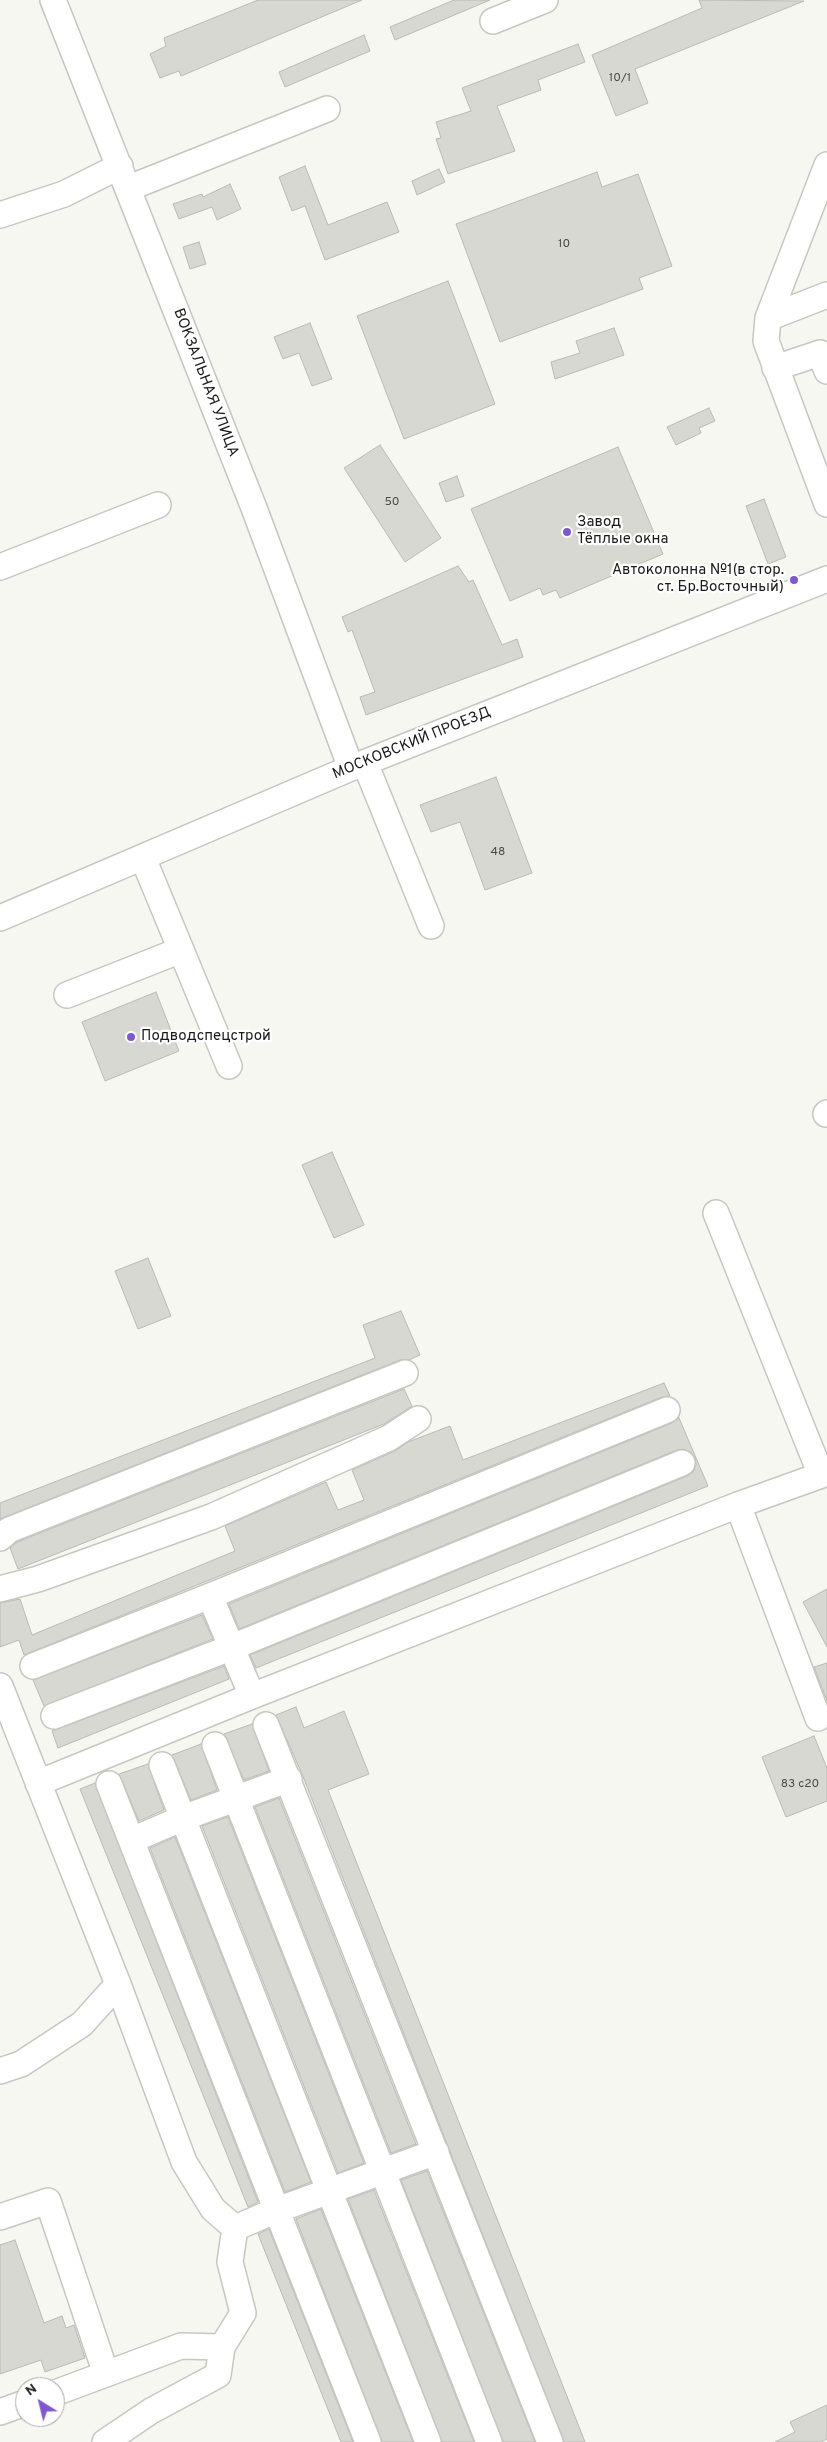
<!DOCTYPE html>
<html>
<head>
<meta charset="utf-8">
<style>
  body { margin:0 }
  #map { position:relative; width:827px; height:2442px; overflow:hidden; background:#f7f7f2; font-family:Overpass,sans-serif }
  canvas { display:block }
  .north { position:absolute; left:15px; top:2377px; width:50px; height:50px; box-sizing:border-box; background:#fff; border:1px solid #a3a3a3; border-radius:50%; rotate:324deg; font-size:14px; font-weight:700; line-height:20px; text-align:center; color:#1a1a19 }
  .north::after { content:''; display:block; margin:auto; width:18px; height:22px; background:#7e58d2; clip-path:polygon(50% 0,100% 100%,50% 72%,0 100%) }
</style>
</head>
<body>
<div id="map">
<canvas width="827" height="2442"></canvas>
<div class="north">N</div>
</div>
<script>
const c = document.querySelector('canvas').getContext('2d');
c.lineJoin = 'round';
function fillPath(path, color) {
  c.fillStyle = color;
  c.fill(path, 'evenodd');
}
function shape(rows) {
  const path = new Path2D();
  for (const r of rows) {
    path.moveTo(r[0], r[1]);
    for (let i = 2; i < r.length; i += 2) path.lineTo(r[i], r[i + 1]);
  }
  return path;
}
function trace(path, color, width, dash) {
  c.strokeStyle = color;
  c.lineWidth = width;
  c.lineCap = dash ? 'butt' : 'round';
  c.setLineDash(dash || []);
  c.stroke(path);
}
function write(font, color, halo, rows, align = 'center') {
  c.font = font + ' Overpass,sans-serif';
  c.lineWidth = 4.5;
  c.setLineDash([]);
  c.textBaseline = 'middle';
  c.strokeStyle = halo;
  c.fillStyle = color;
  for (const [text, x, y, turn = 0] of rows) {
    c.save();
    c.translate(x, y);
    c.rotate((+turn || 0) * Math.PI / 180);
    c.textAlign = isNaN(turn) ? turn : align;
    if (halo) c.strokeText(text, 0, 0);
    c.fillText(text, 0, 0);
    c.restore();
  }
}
const building = shape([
  [258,0,362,0,181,76,179,71,160,78,150,54,166,46,164,38,258,0],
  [454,0,490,0,395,40,390,27,454,0],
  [699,0,804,1,635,69,648,103,616,116,592,55,702,8,699,0],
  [364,35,370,51,285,87,279,72,364,35],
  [578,44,585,62,538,80,541,90,497,106,515,151,448,174,436,139,441,138,436,122,471,111,462,88,578,44],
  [305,166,328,225,387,202,399,232,325,260,305,206,292,211,279,177,305,166],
  [439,169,445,182,417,195,412,181,439,169],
  [597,172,602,187,638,174,672,266,639,278,643,289,500,342,456,224,597,172],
  [230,184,241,209,217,220,212,207,179,219,173,204,202,194,203,197,230,184],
  [199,242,206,264,190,269,183,247,199,242],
  [448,281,495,404,404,439,357,316,448,281],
  [310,323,332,379,312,386,299,353,283,359,274,337,310,323],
  [614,328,624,355,555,379,551,362,580,353,576,341,614,328],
  [709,408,715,421,699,428,701,433,676,445,667,427,709,408],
  [380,445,441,538,405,562,344,468,380,445],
  [618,447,663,554,560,598,556,590,543,595,540,588,510,601,471,509,618,447],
  [457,476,464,496,446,502,439,483,457,476],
  [764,499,786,557,768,564,746,506,764,499],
  [458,566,469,582,473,580,502,645,517,639,523,657,366,715,360,697,375,692,352,630,348,632,342,617,458,566],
  [496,777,532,873,485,890,460,822,431,832,420,805,496,777],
  [156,992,179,1051,105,1081,82,1022,156,992],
  [332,1152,364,1225,334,1238,302,1165,332,1152],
  [148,1258,171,1316,138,1329,115,1271,148,1258],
  [401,1311,420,1355,409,1360,400,1360,0,1519,0,1503,375,1358,363,1325,401,1311],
  [664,1383,670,1396,662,1397,24,1655,19,1640,0,1647,0,1603,20,1599,32,1635,235,1551,225,1526,326,1482,338,1510,364,1500,352,1470,395,1451,408,1442,450,1426,463,1460,664,1383],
  [404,1389,412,1406,384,1424,18,1569,10,1548,17,1542,404,1389],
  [679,1418,708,1486,256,1668,250,1655,687,1476,693,1472,696,1465,695,1457,684,1449,677,1450,239,1629,229,1604,672,1423,679,1418],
  [827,1589,827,1647,803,1602,827,1589],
  [202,1615,213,1639,44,1706,33,1680,202,1615],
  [827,1663,827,1701,814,1667,827,1663],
  [224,1666,229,1679,58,1748,52,1731,224,1666],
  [296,1707,304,1728,344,1711,369,1774,328,1790,585,2442,564,2442,302,1774,276,1715,296,1707],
  [252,1724,269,1771,244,1780,224,1734,252,1724],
  [814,1736,827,1768,827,1801,786,1817,762,1757,814,1736],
  [201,1744,217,1790,191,1800,172,1755,201,1744],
  [148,1764,164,1810,139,1821,119,1774,148,1764],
  [95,1783,258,2202,248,2207,80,1789,95,1783],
  [279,1798,416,2144,391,2153,255,1807,279,1798],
  [228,1817,364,2163,338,2173,202,1826,228,1817],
  [175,1837,311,2182,285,2192,150,1848,175,1837],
  [427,2171,535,2442,503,2442,401,2180,427,2171],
  [374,2190,474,2442,442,2442,348,2199,374,2190],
  [321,2209,413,2442,382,2442,296,2219,321,2209],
  [269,2229,353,2442,341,2442,258,2234,269,2229],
  [15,2240,44,2323,62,2316,66,2328,74,2325,85,2358,45,2372,41,2360,0,2374,0,2245,15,2240],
  [827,2405,827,2439,821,2442,775,2442,795,2432,790,2422,827,2405]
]);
fillPath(building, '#d8d8d3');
trace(building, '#babab5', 1);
const minor = shape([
  [53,0,254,508,351,768],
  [493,21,545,0],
  [827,165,768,318,766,341,827,504],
  [129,188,327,109],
  [0,215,64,194,120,166],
  [768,318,827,295],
  [775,368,820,353,827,371],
  [0,567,158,505],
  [365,763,431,926],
  [143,858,229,1066],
  [0,918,351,768,827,579],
  [67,995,181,950],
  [826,1114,827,1113],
  [716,1213,821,1475],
  [738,1505,818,1718],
  [0,1538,9,1530,405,1373],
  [0,1589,38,1579,211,1517,389,1438,418,1419],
  [210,1596,252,1696],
  [33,1666,210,1596,667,1410],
  [0,1686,118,1984,184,2162,213,2209,235,2228,230,2262,243,2313,222,2347,218,2375,151,2411,105,2442],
  [54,1716,230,1648,682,1463],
  [266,1725,550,2442],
  [215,1745,489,2442],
  [162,1765,428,2442],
  [38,1783,252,1696,738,1505,827,1473],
  [109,1784,368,2442],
  [132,1840,183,1818,289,1779],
  [0,2071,21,2064,82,2024,118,1984],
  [0,2217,48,2201,106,2374],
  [235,2228,277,2210,436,2152],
  [55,2393,181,2346,222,2347],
  [0,2412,25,2403]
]);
trace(minor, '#c7c7c2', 28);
trace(minor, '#fff', 25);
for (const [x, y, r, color] of [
  [567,532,5,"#7e58d2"],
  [794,580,5,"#7e58d2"],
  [131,1037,5,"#7e58d2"]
]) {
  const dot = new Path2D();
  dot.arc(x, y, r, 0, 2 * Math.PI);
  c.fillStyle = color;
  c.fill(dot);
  trace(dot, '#fff', 2);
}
write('12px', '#4a4a48', null, [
  ["10/1",620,79],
  ["10",564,245],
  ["50",392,503],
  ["48",498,853],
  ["83 с20",800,1785]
]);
write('15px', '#1a1a19', '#fff', [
  ["ВОКЗАЛЬНАЯ УЛИЦА",205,383,69],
  ["МОСКОВСКИЙ ПРОЕЗД",412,744,-22]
]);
write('15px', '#1a1a19', '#fff', [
  ["Завод",577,523],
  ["Тёплые окна",577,540],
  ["Автоколонна №1(в стор.",784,571,"right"],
  ["ст. Бр.Восточный)",784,588,"right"],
  ["Подводспецстрой",141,1037]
], 'left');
</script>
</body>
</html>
